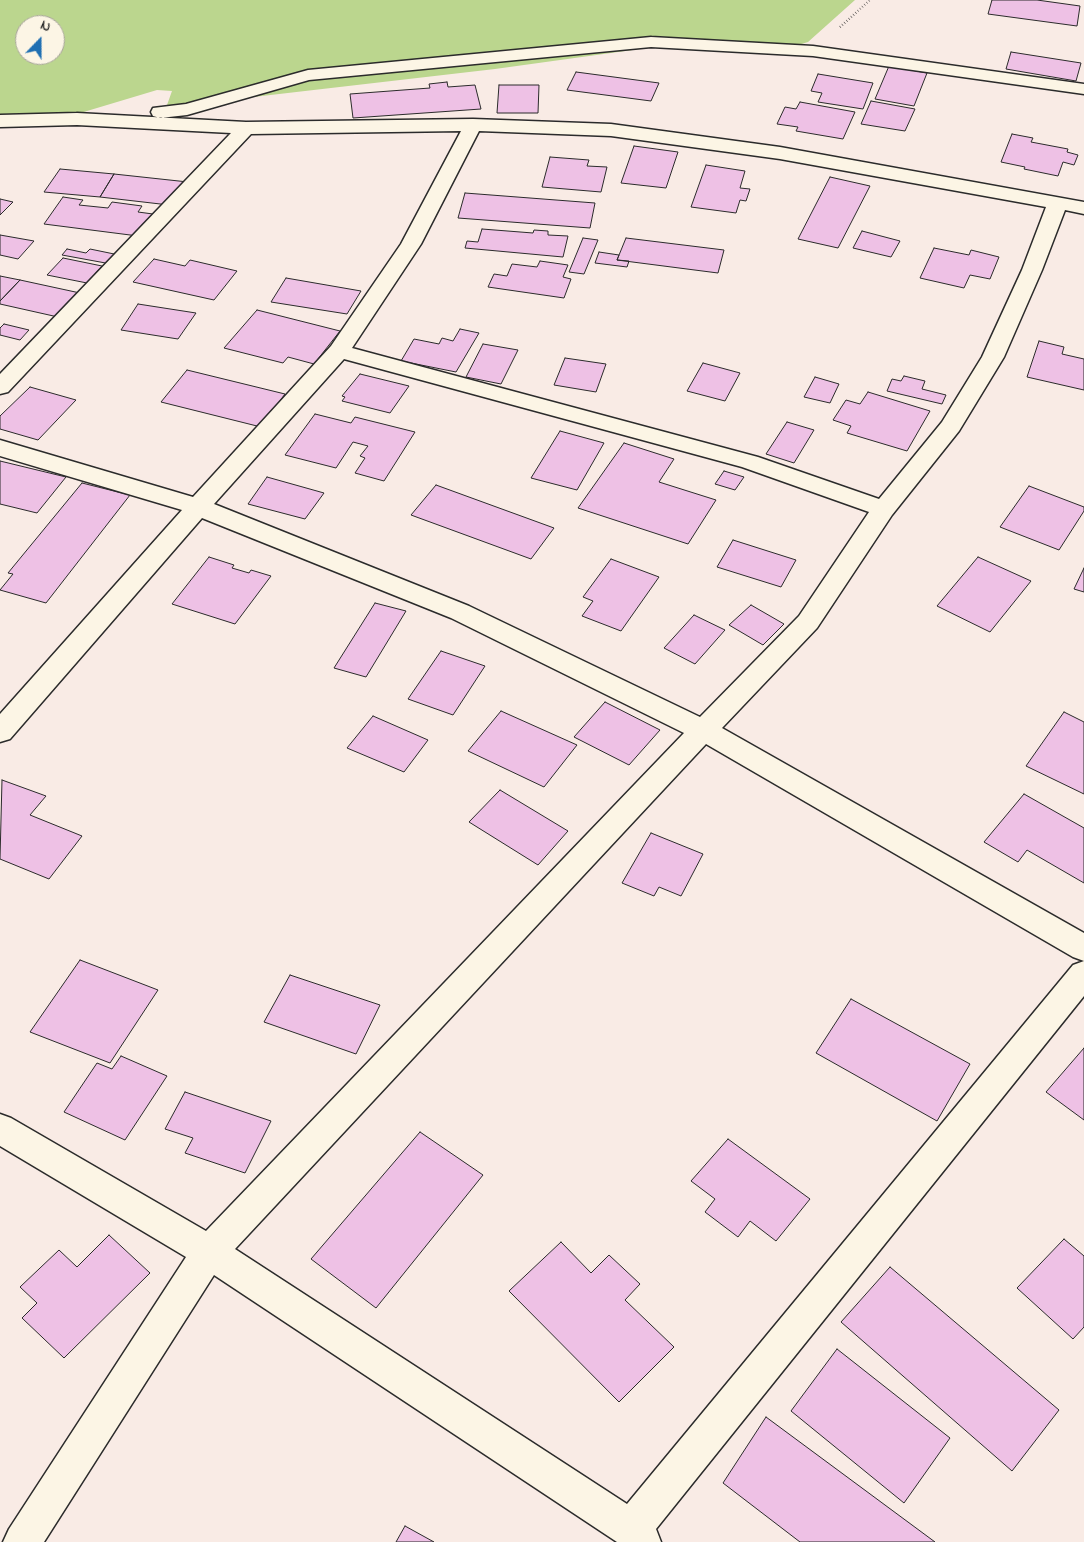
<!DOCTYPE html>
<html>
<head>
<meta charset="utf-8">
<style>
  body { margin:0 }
  #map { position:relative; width:1084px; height:1542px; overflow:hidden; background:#f9ebe5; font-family:"Indie Flower",sans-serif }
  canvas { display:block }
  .north { position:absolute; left:15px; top:15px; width:50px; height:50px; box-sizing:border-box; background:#fcf5e5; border:1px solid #a8a49b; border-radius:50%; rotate:22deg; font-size:14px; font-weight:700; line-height:20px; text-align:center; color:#2b2b2b }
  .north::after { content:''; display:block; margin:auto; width:18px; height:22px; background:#1f6fb2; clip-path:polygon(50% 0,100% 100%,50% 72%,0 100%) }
</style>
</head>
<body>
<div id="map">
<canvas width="1084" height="1542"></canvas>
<div class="north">N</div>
</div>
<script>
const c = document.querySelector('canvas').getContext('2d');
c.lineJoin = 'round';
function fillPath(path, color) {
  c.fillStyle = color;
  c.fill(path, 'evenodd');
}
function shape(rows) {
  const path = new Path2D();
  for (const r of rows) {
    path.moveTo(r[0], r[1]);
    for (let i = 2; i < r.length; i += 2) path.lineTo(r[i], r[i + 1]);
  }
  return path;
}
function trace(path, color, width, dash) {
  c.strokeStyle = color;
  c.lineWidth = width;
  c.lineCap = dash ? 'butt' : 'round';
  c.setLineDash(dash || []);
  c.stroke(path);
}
fillPath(shape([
  [0,0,855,0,808,42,785,49,647,48,495,69,236,99,218,106,167,105,172,91,157,90,67,117,0,123],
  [25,25,55,25,55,55,25,55]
]), '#bbd68e');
const building = shape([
  [992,0,1037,0,1080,6,1077,26,988,14,992,0],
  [1011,52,1081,63,1076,81,1006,69,1011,52],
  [889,66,927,73,914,106,875,99,889,66],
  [576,72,659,83,651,101,567,90,576,72],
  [818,74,873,83,863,109,818,102,822,93,811,91,818,74],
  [447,82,448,87,475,85,481,109,353,118,350,94,430,88,429,84,447,82],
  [499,85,539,85,538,113,497,113,499,85],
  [871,101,915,109,905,131,861,124,871,101],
  [800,102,855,112,843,139,796,131,798,127,777,124,785,107,796,109,800,102],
  [1012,134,1033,138,1031,142,1068,149,1067,152,1078,155,1074,165,1063,162,1058,176,1024,169,1025,167,1001,162,1012,134],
  [634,146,678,152,666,188,621,183,634,146],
  [550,157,589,160,587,166,607,167,601,192,542,187,550,157],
  [706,165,745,171,740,188,750,189,746,201,740,200,736,213,691,207,706,165],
  [60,169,114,174,100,197,44,192,60,169],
  [114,174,188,182,169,205,100,197,114,174],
  [830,177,870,186,838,248,798,239,830,177],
  [465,193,595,203,590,228,458,218,465,193],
  [63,197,83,200,79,205,108,208,112,202,142,206,138,212,153,214,138,236,44,224,63,197],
  [0,199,13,202,0,215,0,199],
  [482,229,533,233,534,230,548,231,548,235,568,236,563,257,465,248,467,241,478,242,482,229],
  [862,231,900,241,891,257,853,248,862,231],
  [0,235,34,241,18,259,0,255,0,235],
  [583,238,598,240,584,274,569,272,583,238],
  [626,238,724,250,718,273,617,260,626,238],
  [934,248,969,255,971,250,999,257,990,279,970,275,964,288,920,278,934,248],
  [67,249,86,253,90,249,119,255,111,264,62,255,67,249],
  [599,252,619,255,617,260,629,261,627,267,595,263,599,252],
  [63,258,102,266,87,283,47,275,63,258],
  [154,259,185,266,190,260,237,271,214,300,133,282,154,259],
  [540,261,568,265,563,277,571,279,564,298,488,287,494,274,507,276,512,264,537,267,540,261],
  [0,276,20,280,0,301,0,276],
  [286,278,361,291,347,314,271,302,286,278],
  [20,280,80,293,58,317,0,304,0,301,20,280],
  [138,304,196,313,178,339,121,330,138,304],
  [257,310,340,331,314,364,288,357,283,363,224,348,257,310],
  [4,324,29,330,20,340,0,335,0,328,4,324],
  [460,329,479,333,456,372,401,361,414,339,439,344,442,338,453,341,460,329],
  [1039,341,1064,347,1062,354,1084,359,1084,390,1027,377,1039,341],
  [483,344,518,350,501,384,466,377,483,344],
  [565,358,606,364,596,392,554,385,565,358],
  [703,363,740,373,725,401,687,391,703,363],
  [187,370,285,394,261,427,161,402,187,370],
  [360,374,409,386,390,413,342,401,345,397,342,396,360,374],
  [904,376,925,381,922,389,946,395,942,404,887,391,892,379,901,381,904,376],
  [815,377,839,384,830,403,804,397,815,377],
  [30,387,76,400,38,440,0,429,0,416,30,387],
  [868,392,930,411,907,451,847,433,851,426,833,420,846,400,860,404,868,392],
  [315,414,351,423,355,417,415,432,384,481,355,473,365,458,360,456,368,446,353,442,336,468,285,455,315,414],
  [787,422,814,430,794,463,766,454,787,422],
  [560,431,604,443,577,490,531,478,560,431],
  [624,443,674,459,659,482,716,500,688,544,578,508,624,443],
  [0,461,66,477,37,513,0,504,0,461],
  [724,471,744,477,735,490,715,484,724,471],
  [267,477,324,493,305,519,248,504,267,477],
  [82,483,130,495,46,603,0,590,13,574,8,573,82,483],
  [436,485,554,528,531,559,411,515,436,485],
  [1029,486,1084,507,1084,511,1059,550,1000,527,1029,486],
  [733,540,796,560,781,587,717,567,733,540],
  [209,557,234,565,232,568,249,573,251,570,271,576,235,624,172,604,209,557],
  [978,557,1031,581,990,632,937,606,978,557],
  [611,559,659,577,621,631,582,616,593,601,583,597,611,559],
  [1084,568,1084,592,1074,589,1084,568],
  [375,603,406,611,366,677,334,668,375,603],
  [751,605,784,624,763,645,729,625,751,605],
  [694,615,725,630,695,664,664,648,694,615],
  [441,651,485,666,453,715,408,699,441,651],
  [605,702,660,730,629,765,574,737,605,702],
  [501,711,577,745,544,787,468,751,501,711],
  [1064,712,1084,722,1084,794,1026,766,1064,712],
  [373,716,428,740,404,772,347,748,373,716],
  [2,780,46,796,30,815,82,836,49,879,0,859,2,780],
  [500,790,568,831,538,865,469,822,500,790],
  [1024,794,1084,828,1084,883,1027,850,1018,862,984,842,1024,794],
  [651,833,703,854,681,896,659,887,654,896,622,883,651,833],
  [80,960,158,990,110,1063,30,1032,80,960],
  [290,975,380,1005,356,1054,264,1022,290,975],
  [851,999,970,1064,937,1121,816,1053,851,999],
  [1084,1048,1084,1120,1046,1092,1084,1048],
  [121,1056,167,1076,125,1140,64,1112,97,1063,112,1069,121,1056],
  [185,1092,271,1121,245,1173,185,1153,193,1138,165,1129,185,1092],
  [420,1132,483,1175,376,1308,311,1259,420,1132],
  [728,1139,810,1199,776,1241,750,1221,738,1237,705,1212,715,1199,691,1181,728,1139],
  [109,1235,150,1273,64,1358,22,1318,37,1303,20,1287,59,1250,77,1267,109,1235],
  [1064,1239,1084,1256,1084,1327,1073,1339,1017,1288,1064,1239],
  [561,1242,591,1273,609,1255,640,1284,625,1300,674,1347,619,1402,509,1291,561,1242],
  [890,1267,1059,1410,1012,1471,841,1322,890,1267],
  [837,1349,950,1438,904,1503,791,1411,837,1349],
  [766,1417,935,1542,800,1542,723,1483,766,1417],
  [405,1526,434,1542,396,1542,405,1526]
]);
fillPath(building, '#eec1e5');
trace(building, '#2b2b2b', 1);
const minor = shape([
  [651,37,813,46,1084,84,1084,94,813,56,651,47,309,80,187,115,160,118,153,116,151,112,153,108,186,104,308,70,651,37],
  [77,113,246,122,473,119,611,124,780,147,1084,202,1084,214,1065,210,1042,270,1004,357,959,431,892,515,817,628,722,728,1084,933,1084,961,1073,957,706,744,235,1249,627,1504,1073,965,1084,961,1084,996,656,1529,661,1542,617,1542,214,1275,44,1542,3,1542,9,1529,186,1257,0,1146,0,1114,11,1118,206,1231,684,733,451,618,202,518,10,739,0,742,0,714,182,510,0,456,0,440,193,497,331,346,401,244,461,131,251,134,8,392,0,394,0,374,231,133,77,125,0,127,0,115,77,113],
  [479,131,611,136,780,159,1046,207,1022,270,982,357,942,422,879,499,758,457,352,348,421,244,479,131],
  [344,359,742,467,869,512,799,616,700,717,469,606,214,504,344,359]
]);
trace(minor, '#2b2b2b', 3);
trace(shape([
  [840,27,870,0]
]), '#2b2b2b', 2.5, [0.5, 2.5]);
fillPath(minor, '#fcf5e5');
</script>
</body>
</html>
